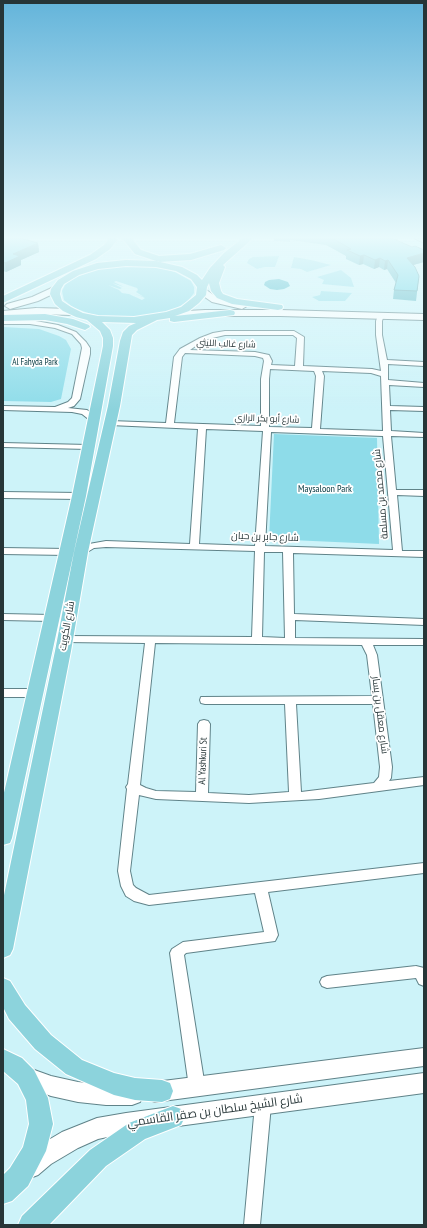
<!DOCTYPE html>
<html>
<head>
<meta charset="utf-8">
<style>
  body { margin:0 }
  #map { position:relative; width:427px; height:1228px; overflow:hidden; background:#cdf3f9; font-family:"PT Sans Narrow",sans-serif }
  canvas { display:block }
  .frame { position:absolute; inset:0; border:4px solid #263537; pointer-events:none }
</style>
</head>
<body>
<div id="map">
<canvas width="427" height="1228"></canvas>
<div class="frame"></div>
</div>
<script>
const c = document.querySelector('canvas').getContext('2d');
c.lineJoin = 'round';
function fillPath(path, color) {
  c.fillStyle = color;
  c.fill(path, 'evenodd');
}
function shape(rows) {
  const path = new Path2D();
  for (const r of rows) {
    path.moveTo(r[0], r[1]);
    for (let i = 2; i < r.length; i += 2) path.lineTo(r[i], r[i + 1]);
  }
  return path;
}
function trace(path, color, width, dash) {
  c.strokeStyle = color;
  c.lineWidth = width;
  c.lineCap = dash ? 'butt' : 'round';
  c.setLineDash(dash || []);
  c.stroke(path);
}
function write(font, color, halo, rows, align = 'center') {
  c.font = font + ' "PT Sans Narrow",Cairo,sans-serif';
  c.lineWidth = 3.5;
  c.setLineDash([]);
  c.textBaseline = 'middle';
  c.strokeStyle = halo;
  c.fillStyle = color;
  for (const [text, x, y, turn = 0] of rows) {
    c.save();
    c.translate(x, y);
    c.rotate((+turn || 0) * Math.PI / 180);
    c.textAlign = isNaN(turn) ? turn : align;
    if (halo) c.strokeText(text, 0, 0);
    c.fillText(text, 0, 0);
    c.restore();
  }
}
fillPath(shape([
  [279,256,275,267,265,267,257,269,247,263,249,259,253,257],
  [294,257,311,260,331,265,307,272,301,269,291,268],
  [121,266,157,267,175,272,191,281,194,287,194,293,187,302,173,310,137,317,105,317,91,314,74,308,64,300,62,291,65,285,72,279,93,270],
  [116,281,137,288,138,290,136,292,144,297,133,293,145,298,142,300,129,294,122,293,119,290,108,285,120,289,122,288,112,283,124,287,114,282],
  [341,270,351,278,354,287,322,284,324,280,317,277],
  [321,291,352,293,345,301,319,301,312,297,320,295],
  [3,327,39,329,59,336,66,340,71,349,61,399,51,402,3,401],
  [274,434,377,438,379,544,269,539]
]), '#8edce9');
fillPath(shape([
  [279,279,288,282,290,286,284,289,277,290,270,289,264,285,265,282,269,280]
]), '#3cb3c5');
const minor = shape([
  [415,238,424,239,424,243,416,239,415,238],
  [381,313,384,315,382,321,382,335,387,360,424,362,424,366,388,364,388,380,424,383,424,387,389,385,390,406,424,407,424,411,390,410,391,431,424,433,424,437,391,436,396,490,424,490,424,496,397,495,402,551,424,551,424,557,293,553,294,614,424,619,424,625,295,620,295,638,424,639,424,645,373,645,377,655,392,767,391,778,389,781,424,777,424,785,319,799,249,803,156,799,139,795,130,871,133,885,136,888,149,895,424,863,424,873,268,892,278,935,275,941,186,953,184,955,205,1087,202,1092,197,1094,192,1092,189,1087,170,953,172,949,183,942,264,932,255,893,149,905,134,901,126,896,121,886,118,871,127,789,126,787,128,784,145,643,65,642,60,639,65,636,252,637,255,551,106,547,94,548,84,554,78,554,76,552,78,550,89,544,106,541,190,544,198,429,110,425,106,423,110,421,166,423,174,357,180,349,200,338,213,333,225,331,294,331,304,337,303,366,372,369,381,371,376,335,376,321,378,315,381,313],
  [225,335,293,335,297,338,295,366,271,365,272,361,269,355,255,352,190,350,204,340,225,335],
  [185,353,255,356,263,358,264,361,261,379,261,426,174,423,182,357,185,353],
  [270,369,314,371,316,376,312,428,269,427,269,379,270,369],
  [322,371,371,373,381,376,383,431,320,429,324,376,322,371],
  [206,429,263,431,255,546,199,544,206,429],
  [271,432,383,436,393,550,265,546,271,432],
  [264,552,283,552,285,638,262,637,264,552],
  [155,643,362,645,367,655,372,696,201,697,200,700,201,703,205,704,285,704,289,792,249,795,208,793,210,724,208,721,204,720,200,721,198,724,196,792,156,791,146,788,140,785,155,643],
  [296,704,373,704,380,767,379,777,374,783,301,792,296,704],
  [3,320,30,320,58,325,76,332,86,342,90,348,90,354,80,399,74,406,68,408,87,410,97,417,97,421,91,421,82,414,72,412,3,410,3,406,55,407,68,402,72,398,82,348,81,344,72,334,55,328,30,324,3,324,3,320],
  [3,443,88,445,92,447,88,449,3,447,3,443],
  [3,492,79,493,83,496,79,499,3,498,3,492],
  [3,548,67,549,72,552,67,555,3,554,3,548],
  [3,614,51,615,56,618,51,621,3,620,3,614],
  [3,689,36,689,40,690,41,693,40,696,36,697,3,697,3,689],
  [416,966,424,968,424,986,419,984,416,978,327,988,322,986,320,982,322,978,327,976,416,966],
  [263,1098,268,1100,271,1105,260,1225,244,1225,255,1105,258,1100,263,1098]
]);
const secondary = shape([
  [56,286,59,287,61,289,59,291,38,301,10,309,5,306,7,304,32,297,56,286],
  [202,287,218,298,245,304,247,306,242,309,212,302,199,293,197,290,202,287],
  [36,308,72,309,77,312,72,315,36,314,3,317,3,311,36,308],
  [205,310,280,310,424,314,424,320,280,316,205,316,168,318,163,315,168,312,205,310],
  [424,1048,424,1066,155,1102,147,1099,144,1092,147,1085,155,1082,424,1048],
  [26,1067,51,1076,78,1082,106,1085,132,1085,140,1088,143,1095,140,1102,132,1105,106,1105,78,1102,51,1096,19,1084,15,1077,19,1070,26,1067],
  [424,1073,424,1093,126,1133,98,1139,78,1148,51,1164,38,1175,30,1178,22,1175,19,1167,22,1159,35,1148,62,1132,97,1118,126,1113,424,1073]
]);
const primary = shape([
  [110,238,116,238,117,240,110,249,96,259,3,303,3,296,90,255,104,245,110,238],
  [122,238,131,238,141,250,159,256,190,254,221,245,226,248,224,250,191,260,159,262,135,254,122,238],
  [243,238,253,238,223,265,225,267,219,283,221,291,223,294,237,299,282,305,283,307,282,309,278,310,232,304,217,298,211,291,209,283,207,287,206,295,199,303,189,311,175,316,230,310,234,311,235,313,234,315,174,322,170,321,170,318,157,320,137,330,132,335,120,406,88,552,71,651,13,949,10,955,3,958,3,900,55,651,74,552,108,406,120,341,123,332,129,326,136,323,102,322,110,330,113,338,113,346,86,496,12,838,10,843,3,845,3,797,72,496,103,346,103,338,100,331,87,320,76,317,63,311,55,304,50,294,51,289,58,280,73,271,97,263,126,260,156,261,182,267,197,275,202,280,210,268,224,253,243,238],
  [126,266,156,267,176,271,191,279,197,287,196,295,181,307,166,312,134,317,98,316,83,313,71,307,62,301,60,294,61,289,64,284,79,275,98,269,126,266],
  [45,314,73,319,89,325,90,327,85,330,67,324,45,320,3,321,3,315,45,314],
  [3,978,10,981,25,1005,51,1035,82,1060,114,1073,135,1078,162,1080,170,1083,173,1091,170,1099,162,1102,135,1100,114,1095,66,1074,35,1049,9,1019,3,1007,3,978],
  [3,1049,22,1058,34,1070,48,1098,53,1124,46,1151,28,1186,12,1201,3,1204,3,1175,10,1168,23,1147,29,1124,26,1100,18,1084,3,1071,3,1049],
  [173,1106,181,1109,185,1117,181,1125,145,1139,106,1166,49,1225,18,1225,22,1216,90,1150,129,1123,173,1106]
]);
trace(minor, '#608389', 2);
trace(secondary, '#608389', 2);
trace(primary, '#fff', 2);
fillPath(minor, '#fff');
fillPath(secondary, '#fff');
fillPath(primary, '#8cd3dc');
fillPath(shape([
  [3,238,38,243,39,252,21,260,21,265,6,272,3,271],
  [274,238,392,238,424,262,413,265,419,276,416,301,393,299,394,290,396,283,387,269,384,270,379,267,374,269,363,264,359,265,346,259,346,256,326,245,290,240,290,242,274,241]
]), '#51b3c2');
fillPath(shape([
  [38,243,39,252,21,260,21,265,6,272,5,263,13,254],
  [424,253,424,262,406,267,407,258],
  [364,255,363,264,359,265,360,256],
  [380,258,379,267,374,269,375,260],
  [388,260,387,269,384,270,385,261]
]), '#42929e');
const building = shape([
  [3,238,20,238,38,243,13,254,20,256,5,263,3,262,3,238],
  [332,238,392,238,412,247,415,246,424,250,424,253,407,258,415,267,419,276,417,291,394,290,398,275,388,260,385,261,380,258,375,260,364,255,360,256,347,250,351,249,332,238]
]);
fillPath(building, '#5ed0e2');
trace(building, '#42929e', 1);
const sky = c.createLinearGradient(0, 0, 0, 410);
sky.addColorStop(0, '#63b4da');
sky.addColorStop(0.58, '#e8fafc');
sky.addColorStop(1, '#e8fafc00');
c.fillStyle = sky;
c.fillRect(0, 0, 427, 410);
write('9px', '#263537', '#fff', [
  ["شارع غالب الليثي",226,344,2],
  ["شارع أبو بكر الرازي",267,419,2]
]);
write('9px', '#00363e', '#fff', [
  ["Al Fahyda Park",35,362]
]);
write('10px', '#00363e', '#fff', [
  ["Maysaloon Park",325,489]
]);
write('10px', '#263537', '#fff', [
  ["شارع محمد بن مسلمة",381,494,-95],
  ["شارع جابر بن حيان",265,537,2],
  ["شارع الكويت",67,626,-80],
  ["شارع معقل بن يسار",380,715,83],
  ["Al Yashkuri St",203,761,-88]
]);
write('12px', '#263537', '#fff', [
  ["شارع الشيخ سلطان بن صقر القاسمي",215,1111,-8]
]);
</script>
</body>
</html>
